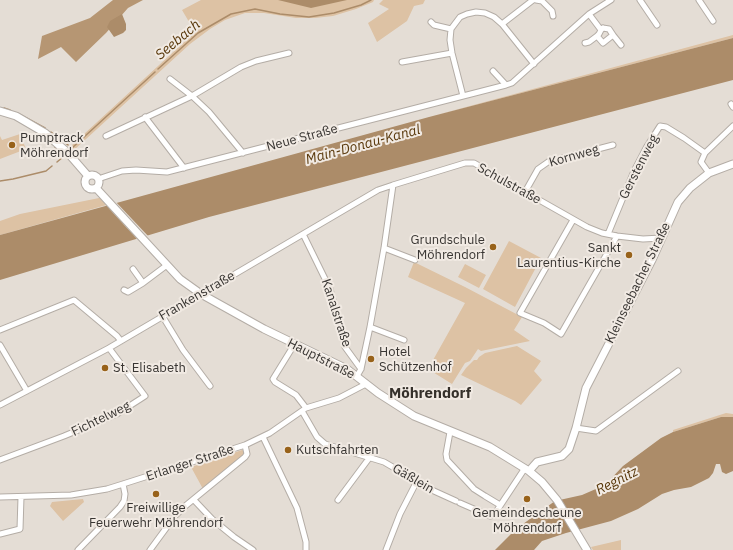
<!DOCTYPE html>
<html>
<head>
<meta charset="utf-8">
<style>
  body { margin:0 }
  canvas { display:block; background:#e4ddd5 }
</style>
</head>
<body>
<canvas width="733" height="550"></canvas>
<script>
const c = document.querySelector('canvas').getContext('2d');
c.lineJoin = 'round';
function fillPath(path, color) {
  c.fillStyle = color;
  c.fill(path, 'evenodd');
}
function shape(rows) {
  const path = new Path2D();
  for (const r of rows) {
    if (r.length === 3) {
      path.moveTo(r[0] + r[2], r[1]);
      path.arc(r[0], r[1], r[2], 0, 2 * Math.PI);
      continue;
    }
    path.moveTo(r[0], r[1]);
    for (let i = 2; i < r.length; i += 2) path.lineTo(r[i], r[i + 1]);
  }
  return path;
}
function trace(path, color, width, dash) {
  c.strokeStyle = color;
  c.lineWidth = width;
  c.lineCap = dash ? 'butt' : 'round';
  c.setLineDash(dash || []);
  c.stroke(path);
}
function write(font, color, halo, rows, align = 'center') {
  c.font = font + ' "IBM Plex Sans",sans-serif';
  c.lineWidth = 4;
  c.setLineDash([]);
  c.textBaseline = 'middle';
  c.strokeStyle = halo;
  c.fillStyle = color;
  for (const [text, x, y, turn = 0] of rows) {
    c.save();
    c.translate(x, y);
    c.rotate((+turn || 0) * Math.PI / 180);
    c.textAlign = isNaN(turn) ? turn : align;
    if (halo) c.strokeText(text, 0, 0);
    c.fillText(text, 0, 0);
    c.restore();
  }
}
fillPath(shape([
  [201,0,374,0,373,2,356,9,333,16,315,18,296,18,264,13,245,13,225,20,210,29,190,44,74,150,71,146,195,32,182,10],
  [383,0,425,0,423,4,414,6,407,21,377,42,368,23,389,9,379,4],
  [733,35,733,38,429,117],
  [20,134,26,149,0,159,0,136,2,140],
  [104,197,110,204,0,235,0,221,20,214],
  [509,241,541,258,515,307,483,289],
  [414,262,465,287,522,317,514,330,530,341,481,351,478,349,470,361,465,363,452,384,428,369,465,303,408,277],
  [465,264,486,275,479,288,458,277],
  [517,346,541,361,534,371,542,380,521,405,515,401,461,375,466,368,474,360,477,360,479,357,485,353],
  [726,413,733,414,733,417,721,417,673,432,673,430],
  [242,450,244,451,243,455,203,489,191,467,219,458],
  [83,499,84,502,63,521,50,506,52,502],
  [621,540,621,550,593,550,591,547]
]), '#ddc2a4');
fillPath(shape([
  [113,0,143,0,128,8,106,33,76,62,61,47,38,59,42,36,90,18]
]), '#b69673');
fillPath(shape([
  [278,0,347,0,311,8],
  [122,14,126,24,126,30,123,33,114,37,107,27,110,21],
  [733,38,733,80,209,217,0,280,0,235,11,232,429,117],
  [721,417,733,417,733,471,726,474,722,472,720,464,716,464,713,473,709,478,691,487,674,490,662,494,638,509,611,521,566,533,542,541,534,550,495,550,516,529,555,501,582,495,605,485,623,466,661,438,673,432]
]), '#ac8c69');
fillPath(shape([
  [115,201,149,237,138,240,105,204]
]), '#e4ddd5');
trace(shape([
  [158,69,198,33,231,14,255,9,280,14,309,17,334,13,361,5,371,0],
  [4,108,10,110],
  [19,114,45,128],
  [51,132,72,148,155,72],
  [55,147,63,157,57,162],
  [0,181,13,179,46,171,52,166]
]), '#ac8c69', 1.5);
const street = shape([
  [536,0,542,1,552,11,553,16],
  [640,0,657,25],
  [699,0,713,21],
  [589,14,601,30],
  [431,22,434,25,451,29],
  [502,24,533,0],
  [603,28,609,29,613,35,603,43,597,36,599,34,601,30,603,28],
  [613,35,621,45],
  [585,43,589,42,597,36],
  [402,62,452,53],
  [493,71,506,85],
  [170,79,192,96,241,67,256,61,289,53],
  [463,96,452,53,450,40,451,29,460,17,467,14,476,12,485,13,494,17,502,24,534,64],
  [731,104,733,107],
  [145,117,184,168],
  [106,136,192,96,209,112,243,153],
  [709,173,701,162,705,153,733,126],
  [98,179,122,171,136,170,167,172,506,85,512,83,589,14,611,0],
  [525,192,538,169,548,162,613,145],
  [573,220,520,313,544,323,561,334,617,236],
  [303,234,330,289,345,347,361,369],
  [608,234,634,171,646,148,660,126,666,127,684,138,705,153],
  [384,248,415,260],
  [133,269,143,283],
  [124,290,128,292,143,283,167,265],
  [163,317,183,350,210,386],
  [370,327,404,340],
  [0,330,74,300,117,336,121,341],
  [0,345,27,391],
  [294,345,273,379,275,382,296,395,306,408],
  [357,376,361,369,370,327,384,248,393,185,465,163,474,163,587,227,602,233,617,236,643,239,661,238],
  [0,405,109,348,378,190,393,185],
  [302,411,317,437,325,444,384,462,434,491,456,501],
  [576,428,596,431,678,371],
  [450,432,446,454,447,460,474,489,485,496,500,505],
  [263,437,297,508,306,542,306,550],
  [0,460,64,436,117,414,145,396,109,348],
  [0,497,71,495,107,489,123,484,245,445,270,433,306,408,339,398,366,384],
  [194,500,212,519,234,537,253,550],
  [338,500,370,457],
  [460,503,490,516,494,515,525,468],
  [0,534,20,529,21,497],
  [78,550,120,507,124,501,125,494,123,484],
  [150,550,175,516,184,507,245,457,247,454,245,445],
  [386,550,400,514,417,481]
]);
const secondary = shape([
  [0,111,16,116,45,133,68,153,88,176],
  [92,182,7],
  [96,188,180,279,201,294,264,329,347,369,378,393,414,416,490,447,529,471,542,482,557,500,587,550],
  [529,471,537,462,562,456,569,449,576,428,586,388,652,260,678,202,690,188,709,173,733,164]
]);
trace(street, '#b4ada6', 7);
trace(secondary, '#b4ada6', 9);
trace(street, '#fff', 5);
trace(secondary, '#fff', 7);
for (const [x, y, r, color] of [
  [12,145,4,"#98621a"],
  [493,247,4,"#98621a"],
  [629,255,4,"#98621a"],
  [371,359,4,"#98621a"],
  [105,368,4,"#98621a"],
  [288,450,4,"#98621a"],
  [156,494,4,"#98621a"],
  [527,499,4,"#98621a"]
]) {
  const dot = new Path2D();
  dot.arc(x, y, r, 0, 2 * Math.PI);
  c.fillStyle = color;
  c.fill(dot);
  trace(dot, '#f1eae3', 1.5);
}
write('13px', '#383532', '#f1eae3', [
  ["Pumptrack",20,138],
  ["Möhrendorf",20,153],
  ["Grundschule",485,240,"right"],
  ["Möhrendorf",485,255,"right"],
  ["Sankt",621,248,"right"],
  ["Laurentius-Kirche",621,263,"right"],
  ["Hotel",379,352],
  ["Schützenhof",379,367],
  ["St. Elisabeth",113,368],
  ["Kutschfahrten",296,450],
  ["Freiwillige",156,508,"center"],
  ["Feuerwehr Möhrendorf",156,523,"center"],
  ["Gemeindescheune",527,513,"center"],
  ["Möhrendorf",527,528,"center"]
], 'left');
write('13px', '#383532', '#f1eae3', [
  ["Neue Straße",302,138,-15],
  ["Kornweg",574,156,-16],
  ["Gerstenweg",639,167,-63],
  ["Schulstraße",509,184,29],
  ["Kleinseebacher Straße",638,283,-64],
  ["Frankenstraße",197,296,-30],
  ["Kanalstraße",336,313,72],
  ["Hauptstraße",321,359,27],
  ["Fichtelweg",101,419,-26],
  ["Erlanger Straße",190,463,-18],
  ["Gäßlein",413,479,30]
]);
write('italic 14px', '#59380b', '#f1eae3', [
  ["Seebach",178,40,-40],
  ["Main-Donau-Kanal",363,145,-15],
  ["Regnitz",617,481,-27]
]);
write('bold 15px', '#35302a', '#f1eae3', [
  ["Möhrendorf",430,394]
]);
</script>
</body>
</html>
